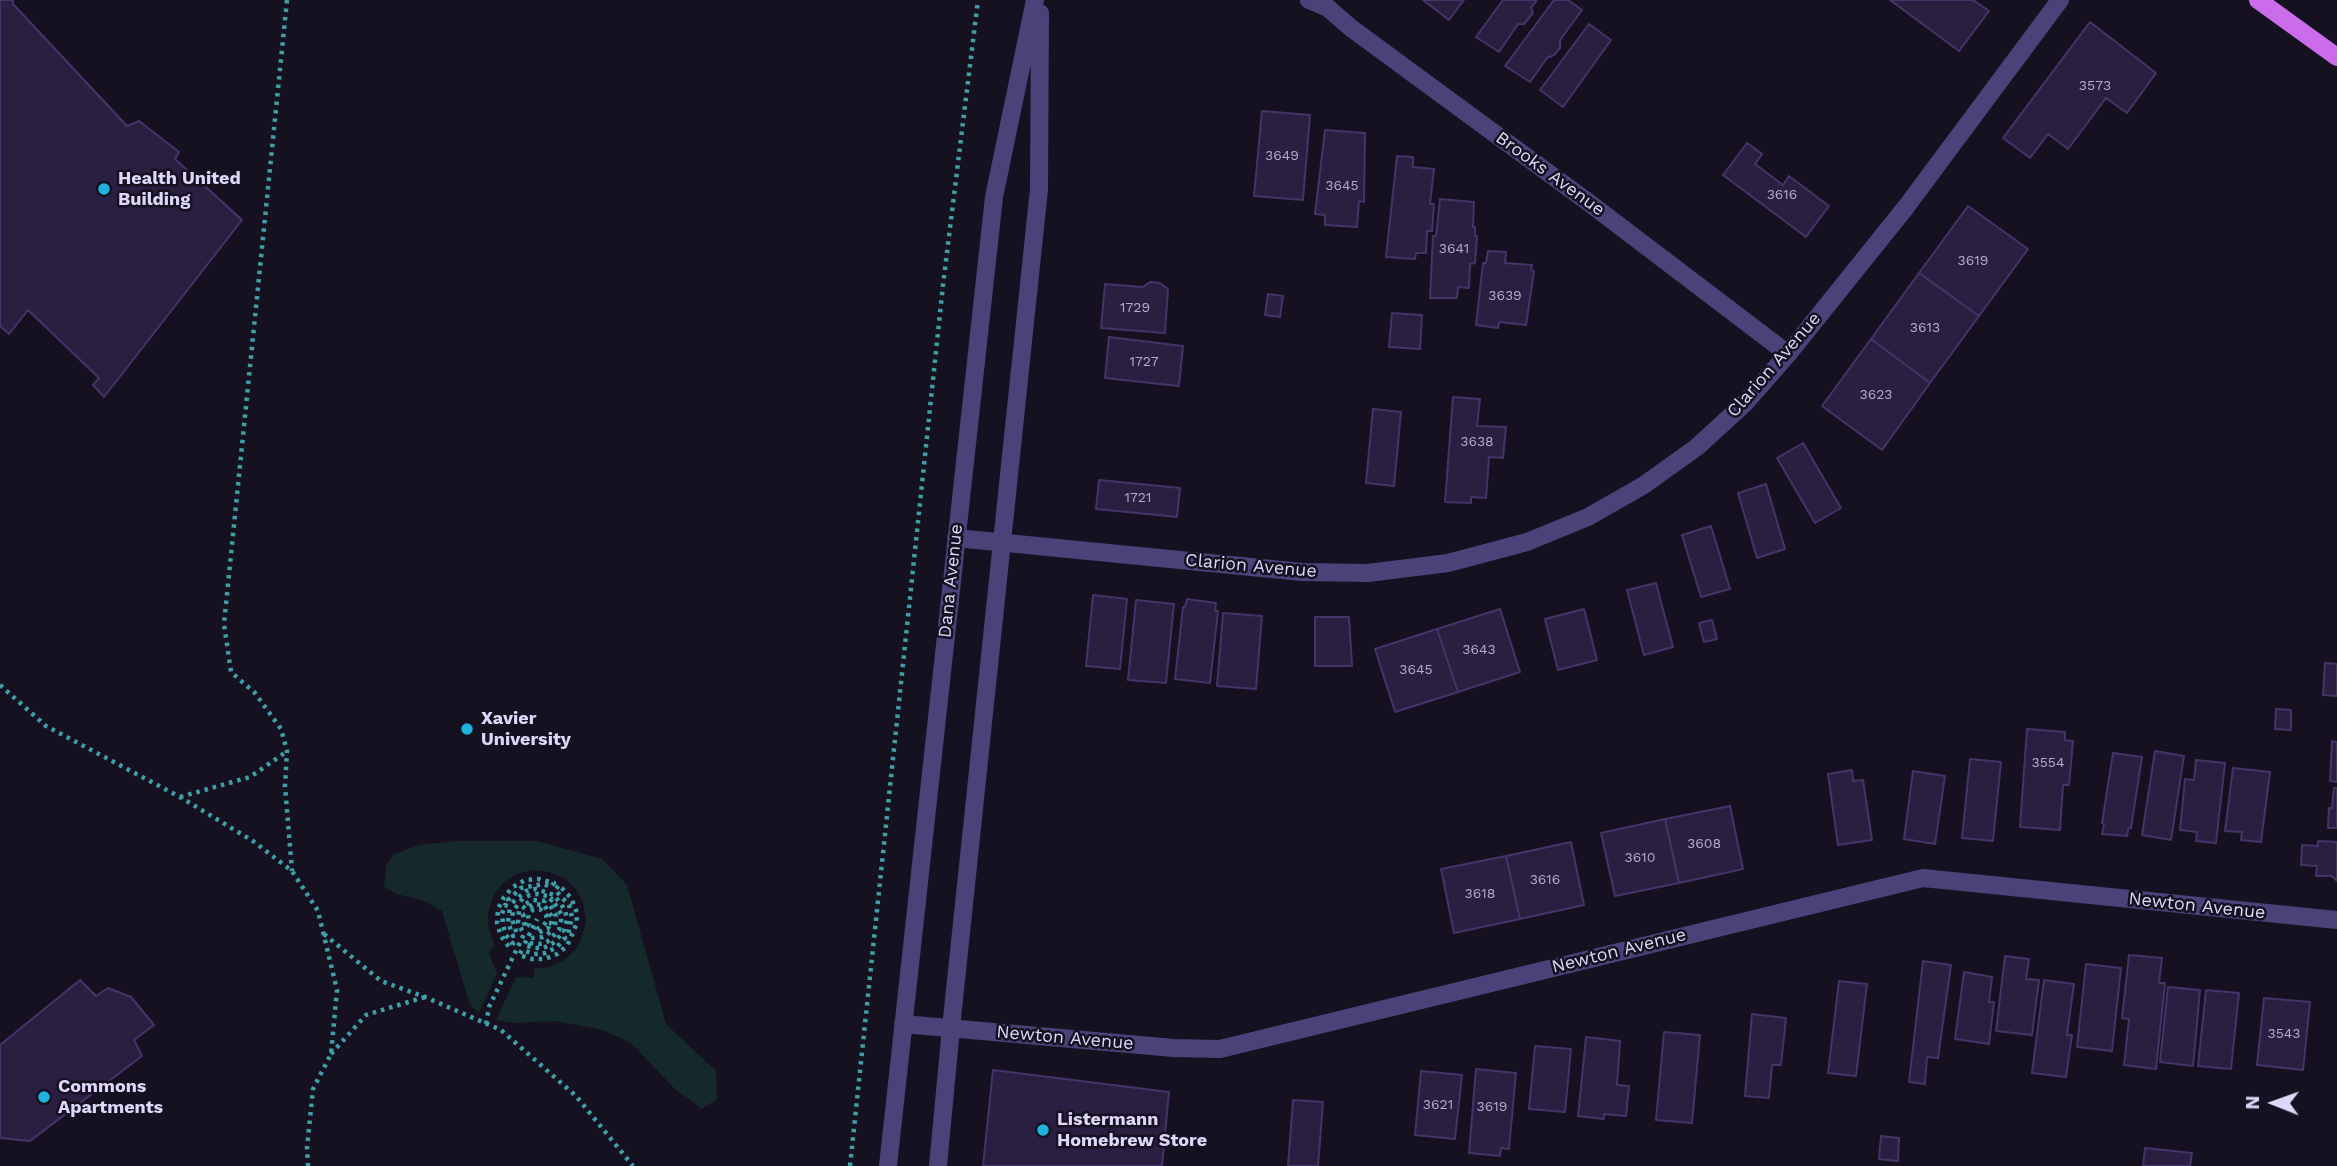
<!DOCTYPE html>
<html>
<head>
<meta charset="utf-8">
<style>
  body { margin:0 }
  #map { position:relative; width:2337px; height:1166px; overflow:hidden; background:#161121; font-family:"Work Sans",sans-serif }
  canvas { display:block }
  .north { position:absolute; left:2239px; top:1068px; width:70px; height:70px; -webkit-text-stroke:5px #161121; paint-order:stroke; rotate:271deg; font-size:19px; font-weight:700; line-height:28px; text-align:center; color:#dfd7fa }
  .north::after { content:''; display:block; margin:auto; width:24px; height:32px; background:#dfd7fa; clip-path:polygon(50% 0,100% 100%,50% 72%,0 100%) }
</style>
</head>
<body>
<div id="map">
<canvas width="2337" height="1166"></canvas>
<div class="north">N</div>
</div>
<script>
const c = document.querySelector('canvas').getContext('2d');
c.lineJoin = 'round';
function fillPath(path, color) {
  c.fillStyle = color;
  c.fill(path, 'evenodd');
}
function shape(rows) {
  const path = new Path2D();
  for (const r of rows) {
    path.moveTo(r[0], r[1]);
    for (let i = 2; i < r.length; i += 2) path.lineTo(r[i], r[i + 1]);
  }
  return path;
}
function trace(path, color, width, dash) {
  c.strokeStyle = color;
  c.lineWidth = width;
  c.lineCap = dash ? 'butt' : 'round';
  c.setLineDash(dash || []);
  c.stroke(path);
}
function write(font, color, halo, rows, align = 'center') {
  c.font = font + ' "Work Sans",sans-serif';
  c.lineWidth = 5;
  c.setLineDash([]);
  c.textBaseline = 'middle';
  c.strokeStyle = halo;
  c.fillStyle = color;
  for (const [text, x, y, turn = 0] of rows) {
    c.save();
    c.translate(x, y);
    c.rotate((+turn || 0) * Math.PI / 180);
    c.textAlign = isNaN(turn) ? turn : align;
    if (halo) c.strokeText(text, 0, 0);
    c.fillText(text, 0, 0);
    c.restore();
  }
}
fillPath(shape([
  [456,841,537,841,602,859,627,885,666,1024,716,1071,717,1099,702,1109,675,1089,631,1043,603,1030,556,1021,513,1023,496,1020,516,977,534,978,534,969,550,967,564,960,576,949,583,935,586,919,583,903,576,889,564,878,549,872,532,870,516,874,502,884,493,897,488,913,489,930,495,945,489,953,497,974,479,1012,470,1005,442,911,425,901,397,894,384,887,386,866,393,855,419,845]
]), '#15292b');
const building = shape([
  [0,0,13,0,13,4,127,126,139,121,179,152,175,159,242,220,104,397,93,385,99,378,28,310,9,334,0,326,0,0],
  [1423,0,1464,0,1449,20,1423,0],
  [1503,0,1537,0,1531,8,1533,13,1524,24,1518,24,1499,52,1476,37,1503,0],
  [1554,0,1568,0,1582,10,1560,40,1560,48,1554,55,1547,58,1530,82,1505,66,1554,0],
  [1890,0,1973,0,1989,11,1959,51,1890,0],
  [2090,22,2156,73,2127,113,2106,98,2068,149,2048,134,2030,158,2003,138,2090,22],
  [1589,24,1611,40,1563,107,1540,90,1589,24],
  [1262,111,1310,115,1303,200,1254,196,1262,111],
  [1325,130,1365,133,1364,202,1359,201,1357,227,1325,225,1325,215,1315,214,1325,130],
  [1747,143,1762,154,1755,164,1783,185,1789,176,1829,206,1806,237,1723,175,1747,143],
  [1397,156,1413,157,1413,167,1434,169,1430,204,1434,204,1432,231,1427,231,1426,253,1416,253,1415,259,1386,257,1397,156],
  [1440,199,1474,202,1473,227,1475,227,1475,236,1477,236,1475,263,1470,264,1469,288,1458,287,1457,298,1430,298,1433,236,1436,236,1440,199],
  [1968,206,2028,249,1979,316,1919,273,1968,206],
  [1488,251,1506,252,1505,263,1532,265,1531,270,1534,271,1526,325,1499,322,1498,328,1476,325,1483,263,1486,263,1488,251],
  [1919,273,1979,316,1930,383,1871,339,1919,273],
  [1150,282,1160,283,1168,289,1165,333,1101,328,1105,284,1143,287,1150,282],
  [1268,294,1283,296,1280,317,1265,315,1268,294],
  [1392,313,1422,315,1420,349,1389,347,1392,313],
  [1109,337,1183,346,1179,386,1105,378,1109,337],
  [1871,339,1930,383,1882,450,1822,406,1871,339],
  [1453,397,1480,399,1477,426,1506,427,1503,458,1489,457,1486,498,1471,497,1471,503,1445,502,1453,397],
  [1373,409,1401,412,1394,486,1366,483,1373,409],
  [1803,443,1841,508,1815,523,1777,458,1803,443],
  [1099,480,1180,488,1177,517,1096,509,1099,480],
  [1766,484,1785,549,1757,558,1738,493,1766,484],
  [1711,526,1730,589,1701,597,1682,535,1711,526],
  [1656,583,1673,647,1644,655,1627,590,1656,583],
  [1093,595,1127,599,1120,669,1086,666,1093,595],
  [1187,599,1216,603,1215,611,1218,611,1210,683,1175,679,1183,607,1185,607,1187,599],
  [1136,600,1174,604,1166,683,1128,680,1136,600],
  [1500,609,1520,672,1458,692,1437,629,1500,609],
  [1584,609,1597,660,1558,670,1545,619,1584,609],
  [1223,613,1262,616,1256,689,1217,686,1223,613],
  [1315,617,1349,617,1352,666,1315,666,1315,617],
  [1712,620,1717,639,1704,642,1699,623,1712,620],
  [1437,629,1458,692,1395,712,1375,649,1437,629],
  [2325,663,2337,664,2337,696,2323,695,2325,663],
  [2276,709,2291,710,2291,730,2275,729,2276,709],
  [2027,729,2065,732,2065,740,2073,741,2069,785,2063,785,2060,830,2020,827,2027,729],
  [2332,741,2337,742,2337,782,2330,781,2332,741],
  [2155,751,2184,756,2171,840,2142,835,2155,751],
  [2113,753,2142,757,2131,828,2128,829,2127,836,2102,834,2104,824,2102,823,2113,753],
  [1970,759,2001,762,1993,841,1962,838,1970,759],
  [2196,760,2225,763,2216,843,2196,841,2197,832,2180,830,2185,779,2194,780,2196,760],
  [2233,768,2270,772,2261,842,2241,840,2242,832,2225,831,2233,768],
  [1852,770,1853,781,1863,780,1872,840,1838,845,1828,774,1852,770],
  [1913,771,1945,776,1935,844,1904,839,1913,771],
  [2334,788,2337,788,2337,828,2328,828,2329,808,2332,808,2334,788],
  [1730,806,1743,869,1679,883,1665,819,1730,806],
  [1665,819,1679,883,1615,896,1601,833,1665,819],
  [2318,841,2337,842,2337,881,2332,876,2316,876,2317,866,2301,865,2302,845,2318,846,2318,841],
  [1571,842,1584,905,1520,919,1506,856,1571,842],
  [1506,856,1520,919,1454,933,1441,869,1506,856],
  [2129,955,2162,958,2159,983,2165,983,2156,1069,2124,1065,2129,1019,2122,1018,2129,955],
  [2005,956,2029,959,2026,979,2039,980,2032,1035,1996,1031,2005,956],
  [1923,961,1951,965,1938,1058,1927,1057,1925,1084,1909,1082,1923,961],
  [2086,964,2121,968,2112,1051,2077,1047,2086,964],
  [1964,972,1992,977,1989,1002,1994,1002,1989,1044,1955,1039,1964,972],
  [80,980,96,996,108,988,131,997,154,1025,134,1040,142,1056,30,1141,0,1138,0,1045,80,980],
  [2044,980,2074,984,2067,1035,2072,1035,2066,1077,2032,1073,2044,980],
  [1839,981,1867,984,1856,1076,1828,1073,1839,981],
  [2168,987,2200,990,2193,1066,2160,1062,2168,987],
  [2206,990,2239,993,2231,1069,2198,1066,2206,990],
  [2264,998,2310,1002,2303,1070,2257,1065,2264,998],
  [1752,1014,1786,1018,1781,1065,1772,1065,1769,1098,1745,1096,1752,1014],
  [1664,1032,1700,1035,1692,1123,1656,1120,1664,1032],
  [1586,1037,1620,1041,1617,1085,1629,1086,1626,1116,1604,1114,1604,1119,1578,1116,1586,1037],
  [1535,1046,1571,1049,1565,1112,1529,1109,1535,1046],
  [1476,1069,1516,1073,1509,1149,1501,1148,1500,1156,1469,1153,1476,1069],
  [993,1070,1169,1092,1162,1166,983,1166,993,1070],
  [1421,1071,1462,1075,1455,1139,1415,1135,1421,1071],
  [1293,1100,1323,1102,1318,1166,1288,1166,1293,1100],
  [1881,1136,1899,1138,1898,1161,1879,1159,1881,1136],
  [2145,1148,2192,1153,2190,1166,2143,1166,2145,1148]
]);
fillPath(building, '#2a1f40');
trace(building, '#453469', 2);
trace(shape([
  [287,0,224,624,231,672,255,693,281,729,287,751,285,786,292,871],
  [0,685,46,726,180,797,253,841,292,871,318,911,337,990,331,1054,313,1089,307,1148,308,1166],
  [180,797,250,777,286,752],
  [324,934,381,981,425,997,501,1030,576,1096,633,1166],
  [486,1024,489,1007,524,934,518,923,519,911,523,914,525,928,529,924,528,915,533,910,540,909,546,915,547,921,543,926,537,929,538,933,548,928,552,931,543,937,531,938,530,943,539,944,547,942,559,930,561,922,561,914,552,899,549,903,556,916,555,926,551,924,552,917,544,905,534,904,526,909,522,906,533,900,545,901,547,896,538,894,530,895,523,898,513,911,512,919,517,934,513,936,508,922,510,907,505,905,502,914,503,925,506,935,513,944,509,947,501,936,497,923,498,909,504,897,513,887,525,880,539,879,554,883,551,887,543,884,521,888,508,900,512,903,526,891,536,889,554,895,565,910,567,920,564,931,568,934,572,917,569,905,555,890,559,885,571,898,576,910,577,923,567,946,557,954,545,959,532,959,519,955,522,950,534,954,546,953,557,947,565,938,561,935,552,944,543,948,534,948,524,945,537,919],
  [331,1054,366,1015,425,997],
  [850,1166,943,285,978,0]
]), '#3f9fa6', 4.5, [3.5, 5]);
trace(shape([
  [1309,0,1328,8,1351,28,1592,205,1788,354],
  [956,538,1302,572,1368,573,1448,563,1527,542,1588,517,1644,485,1697,447,1745,403,1788,354,1906,207,2060,0],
  [903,1024,1174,1048,1220,1049,1923,878,2337,920],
  [888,1166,994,197,1035,0],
  [938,1166,951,1028,1039,189,1040,13]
]), '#4b427a', 18);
trace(shape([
  [2258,0,2337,57]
]), '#cb6ceb', 18);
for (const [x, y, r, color] of [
  [104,189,7,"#1eb3de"],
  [467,729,7,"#1eb3de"],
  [44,1097,7,"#1eb3de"],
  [1043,1130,7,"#1eb3de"]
]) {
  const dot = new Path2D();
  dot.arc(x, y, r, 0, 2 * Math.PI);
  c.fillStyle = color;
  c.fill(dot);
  trace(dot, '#161121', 2.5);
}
write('14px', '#b2a9cc', null, [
  ["3573",2095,86],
  ["3649",1282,156],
  ["3645",1342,186],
  ["3616",1782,195],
  ["3641",1454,249],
  ["3619",1973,261],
  ["3639",1505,296],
  ["1729",1135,308],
  ["3613",1925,328],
  ["1727",1144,362],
  ["3623",1876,395],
  ["3638",1477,442],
  ["1721",1138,498],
  ["3643",1479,650],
  ["3645",1416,670],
  ["3554",2048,763],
  ["3608",1704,844],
  ["3610",1640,858],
  ["3616",1545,880],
  ["3618",1480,894],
  ["3543",2284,1034],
  ["3621",1438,1105],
  ["3619",1492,1107]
]);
write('18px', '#dfd7fa', '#161121', [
  ["Brooks Avenue",1550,174,36],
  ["Clarion Avenue",1774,365,-49],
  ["Clarion Avenue",1251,566,5],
  ["Dana Avenue",951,581,-84],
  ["Newton Avenue",2197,906,6],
  ["Newton Avenue",1619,951,-14],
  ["Newton Avenue",1065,1038,5]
]);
write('bold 18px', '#dfd7fa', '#161121', [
  ["Health United",118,179],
  ["Building",118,200],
  ["Xavier",481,719],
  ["University",481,740],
  ["Commons",58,1087],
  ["Apartments",58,1108],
  ["Listermann",1057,1120],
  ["Homebrew Store",1057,1141]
], 'left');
</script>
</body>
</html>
